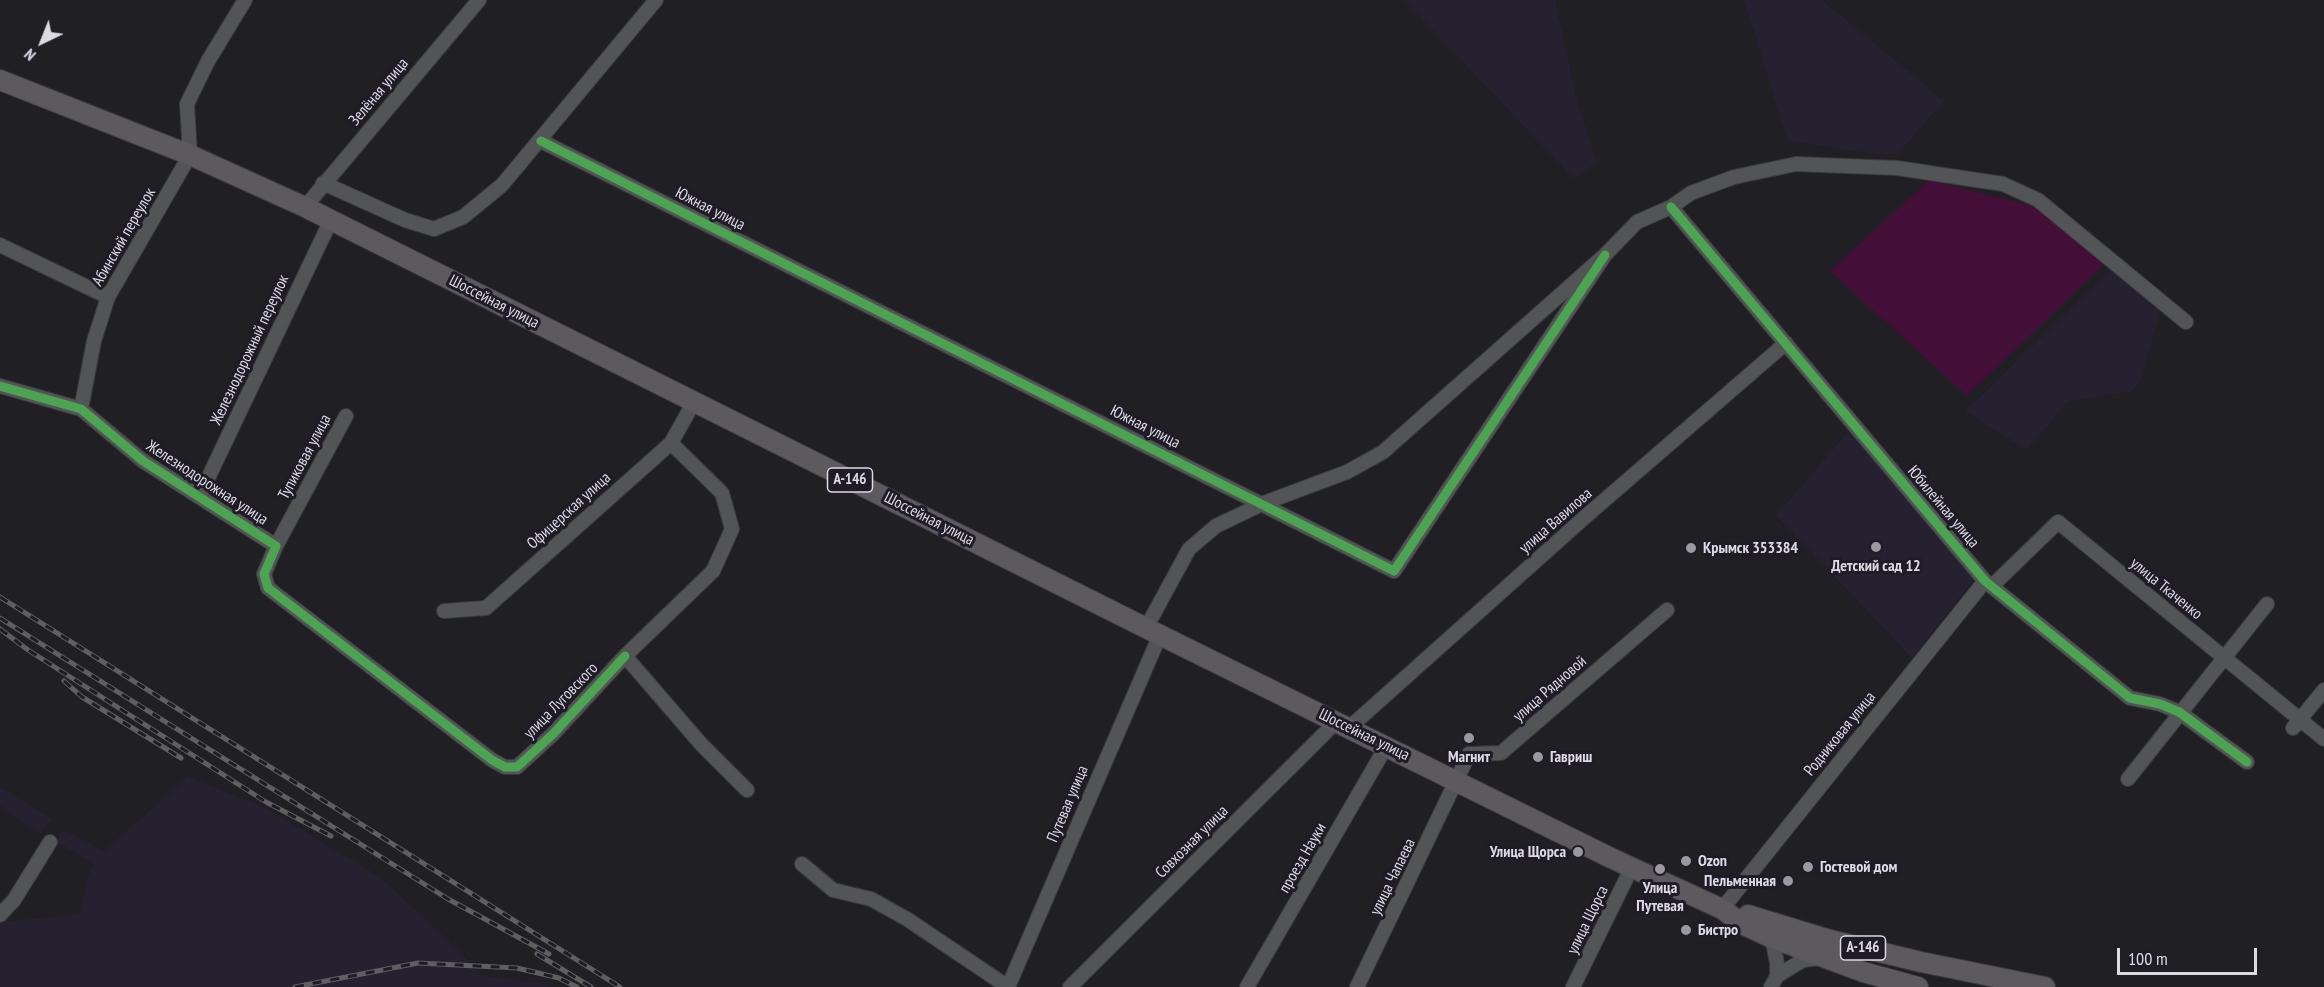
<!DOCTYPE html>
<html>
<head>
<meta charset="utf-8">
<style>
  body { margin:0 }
  #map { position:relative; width:2324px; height:987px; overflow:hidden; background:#201f24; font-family:"PT Sans Narrow",sans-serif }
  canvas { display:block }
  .north { position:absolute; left:12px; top:12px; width:60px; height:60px; -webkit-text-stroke:4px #1f1c27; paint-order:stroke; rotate:223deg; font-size:16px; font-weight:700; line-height:24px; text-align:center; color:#dcdae2 }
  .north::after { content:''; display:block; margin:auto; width:21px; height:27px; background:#dcdae2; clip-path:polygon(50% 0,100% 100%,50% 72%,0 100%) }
  .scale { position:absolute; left:2117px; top:948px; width:140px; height:27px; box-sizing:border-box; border:3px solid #dcdae2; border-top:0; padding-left:8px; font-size:18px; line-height:21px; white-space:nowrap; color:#dcdae2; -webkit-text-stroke:4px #1f1c27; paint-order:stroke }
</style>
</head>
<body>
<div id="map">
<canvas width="2324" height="987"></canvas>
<div class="north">N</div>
<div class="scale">100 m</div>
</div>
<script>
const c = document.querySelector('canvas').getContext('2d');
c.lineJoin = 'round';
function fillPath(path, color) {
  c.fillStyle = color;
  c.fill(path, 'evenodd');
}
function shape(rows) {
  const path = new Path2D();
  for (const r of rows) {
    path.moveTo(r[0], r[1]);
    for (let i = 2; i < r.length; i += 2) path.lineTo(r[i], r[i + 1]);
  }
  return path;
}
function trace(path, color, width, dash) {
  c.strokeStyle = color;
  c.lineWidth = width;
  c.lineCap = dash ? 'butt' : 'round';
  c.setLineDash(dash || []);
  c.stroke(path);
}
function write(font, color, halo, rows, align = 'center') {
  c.font = font + ' "PT Sans Narrow",sans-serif';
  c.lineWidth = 6;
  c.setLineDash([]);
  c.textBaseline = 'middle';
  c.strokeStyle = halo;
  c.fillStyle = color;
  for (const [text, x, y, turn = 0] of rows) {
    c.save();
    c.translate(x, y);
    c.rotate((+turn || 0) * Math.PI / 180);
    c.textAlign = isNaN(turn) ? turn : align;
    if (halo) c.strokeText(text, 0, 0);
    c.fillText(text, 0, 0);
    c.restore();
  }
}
fillPath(shape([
  [1404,0,1555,0,1577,101,1597,163,1573,178],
  [1744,0,1822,0,1944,101,1898,154,1876,154,1788,141],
  [2112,269,2162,307,2139,384,2129,392,2068,401,2027,450,1965,411],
  [1849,431,1974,579,1912,658,1776,515],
  [188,777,266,808,380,877,458,950,482,976,541,983,550,987,0,987,0,922,80,914,88,876,94,863,56,842,64,830,104,851],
  [0,787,52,819,41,834,0,806]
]), '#252130');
fillPath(shape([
  [1929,180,2037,207,2105,263,1967,396,1830,271]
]), '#430e37');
const minor = shape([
  [541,141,1394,571,1605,255],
  [323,183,405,220,434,229,463,217,502,185,656,0],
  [305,207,479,0],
  [1671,207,1985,581,2130,698,2160,704,2179,712,2247,762],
  [0,245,108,297],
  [0,386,81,409,143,461,276,546,264,574,268,588,492,760,505,767,517,767,553,734,625,656],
  [81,409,94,341,108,297,190,155,187,104,208,61,245,0],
  [671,443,722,493,732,529,713,571,625,656,701,744,747,790],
  [200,495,331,220],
  [276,546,346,416],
  [1992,586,2058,522,2324,739],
  [444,611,486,608,671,443,694,402],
  [1146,628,1189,549,1216,526,1264,503,1347,472,1383,452,1605,255,1637,222,1671,207,1691,193,1734,177,1796,164,1897,168,2003,184,2038,200,2186,322],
  [1350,727,1585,517,1786,343],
  [2293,728,2324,690],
  [2128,779,2267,604],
  [802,864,833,890,871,899,907,919,1008,987,1160,635],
  [1722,909,1985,581],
  [0,915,14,900,50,842],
  [1777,976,1803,960,1821,958],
  [1070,987,1337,721],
  [1247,987,1387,745],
  [1357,987,1469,754,1501,753,1667,610],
  [1573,987,1632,867],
  [1771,987,1777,976,1777,963,1772,938]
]);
const highway = shape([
  [0,80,190,155,305,207,1160,635,1611,858,1722,909,1744,925,1772,938,1863,972,1918,987],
  [1748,915,1830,940,1921,962,2045,987]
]);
trace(minor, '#3b3a3e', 16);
trace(highway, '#3b3a3e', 22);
trace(minor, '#535456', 14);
trace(highway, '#5c5a5f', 20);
const rail = shape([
  [0,597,620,987],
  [0,618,448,899,549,954],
  [0,629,28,650,266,802,331,836],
  [64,681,82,697,181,758],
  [537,954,591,987],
  [295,987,418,963,517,968,559,978,577,987]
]);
trace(rail, '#5f5f62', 5);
trace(rail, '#1f1c27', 3, [9]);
trace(shape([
  [541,141,1394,571,1605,255],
  [1671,207,1985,581,2130,698,2160,704,2179,712,2247,762],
  [0,386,81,409,143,461,276,546,264,574,268,588,492,760,505,767,517,767,553,734,625,656]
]), '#4ca352', 9);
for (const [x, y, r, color] of [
  [1876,547,6,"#9a99a0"],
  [1691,548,6,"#9a99a0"],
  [1469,738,6,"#9a99a0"],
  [1538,757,6,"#9a99a0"],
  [1578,852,6,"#9a99a0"],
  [1686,861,6,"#9a99a0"],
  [1808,867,6,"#9a99a0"],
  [1660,869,6,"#9a99a0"],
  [1788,881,6,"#9a99a0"],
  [1686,930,6,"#9a99a0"]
]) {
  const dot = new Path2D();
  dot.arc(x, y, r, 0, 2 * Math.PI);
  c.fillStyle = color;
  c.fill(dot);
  trace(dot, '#1f1c27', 2);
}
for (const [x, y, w] of [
  [850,480,45],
  [1863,948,45]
]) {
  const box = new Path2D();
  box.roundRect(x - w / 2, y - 12, w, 24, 4.5);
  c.fillStyle = '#1f1c27';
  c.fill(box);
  trace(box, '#dcdae2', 1.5);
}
write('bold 15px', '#dcdae2', null, [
  ["А-146",850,480],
  ["А-146",1863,948]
]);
write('16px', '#dcdae2', '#1f1c27', [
  ["Зелёная улица",379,92,-50],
  ["Южная улица",710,209,27],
  ["Абинский переулок",124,237,-60],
  ["Шоссейная улица",494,302,27],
  ["Железнодорожный переулок",250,350,-65],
  ["Южная улица",1145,427,27],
  ["Тупиковая улица",305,457,-62],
  ["Железнодорожная улица",207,483,33],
  ["Юбилейная улица",1943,507,50],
  ["Офицерская улица",569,511,-42],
  ["Шоссейная улица",929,519,27],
  ["улица Вавилова",1556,521,-41],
  ["улица Ткаченко",2166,589,39],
  ["улица Рядновой",1550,689,-41],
  ["улица Луговского",561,701,-46],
  ["Родниковая улица",1840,734,-51],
  ["Шоссейная улица",1364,735,26],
  ["Путевая улица",1068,804,-67],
  ["Совхозная улица",1192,842,-45],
  ["проезд Науки",1303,858,-60],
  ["улица Чапаева",1393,877,-64],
  ["улица Щорса",1588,920,-64]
]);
write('bold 16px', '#dcdae2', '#1f1c27', [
  ["Крымск 353384",1703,548],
  ["Детский сад 12",1876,566,"center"],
  ["Магнит",1469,757,"center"],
  ["Гавриш",1550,757],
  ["Улица Щорса",1566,852,"right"],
  ["Ozon",1698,861],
  ["Гостевой дом",1820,867],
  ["Пельменная",1776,881,"right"],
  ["Улица",1660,888,"center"],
  ["Путевая",1660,906,"center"],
  ["Бистро",1698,930]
], 'left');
</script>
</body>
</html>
